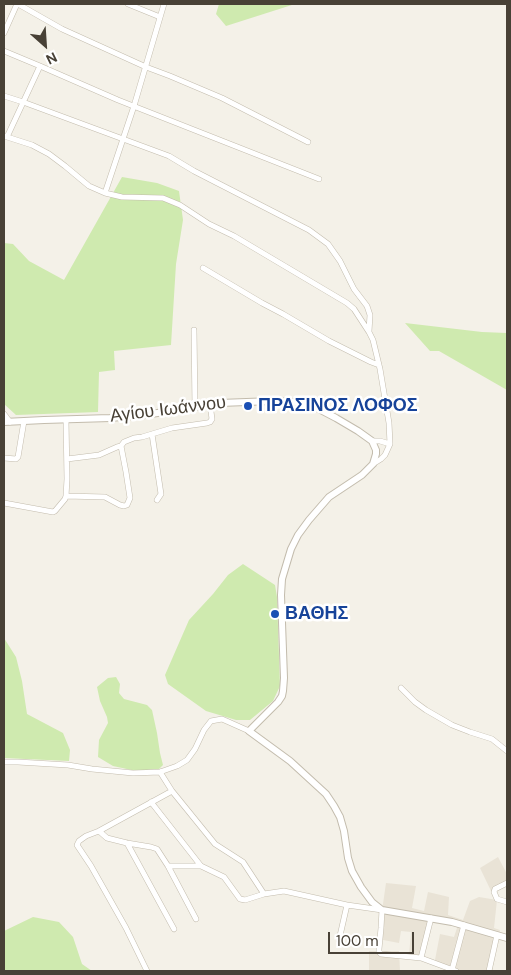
<!DOCTYPE html>
<html>
<head>
<meta charset="utf-8">
<style>
  body { margin:0 }
  #map { position:relative; width:511px; height:975px; overflow:hidden; background:#f4f1e8; font-family:"DM Sans",sans-serif }
  canvas { display:block }
  .frame { position:absolute; inset:0; border:5px solid #484136; pointer-events:none }
  .north { position:absolute; left:20px; top:20px; width:50px; height:50px; -webkit-text-stroke:4px #fff; paint-order:stroke; rotate:154deg; font-size:14px; font-weight:700; line-height:20px; text-align:center; color:#484136 }
  .north::after { content:''; display:block; margin:auto; width:18px; height:22px; background:#484136; clip-path:polygon(50% 0,100% 100%,50% 72%,0 100%) }
  .scale { position:absolute; left:328px; top:932px; width:86px; height:22px; box-sizing:border-box; border:2px solid #484136; border-top:0; padding-left:6px; font-size:15px; line-height:18px; white-space:nowrap; color:#484136; -webkit-text-stroke:4px #fff; paint-order:stroke }
</style>
</head>
<body>
<div id="map">
<canvas width="511" height="975"></canvas>
<div class="frame"></div>
<div class="north">N</div>
<div class="scale">100 m</div>
</div>
<script>
const c = document.querySelector('canvas').getContext('2d');
c.lineJoin = 'round';
function fillPath(path, color) {
  c.fillStyle = color;
  c.fill(path, 'evenodd');
}
function shape(rows) {
  const path = new Path2D();
  for (const r of rows) {
    path.moveTo(r[0], r[1]);
    for (let i = 2; i < r.length; i += 2) path.lineTo(r[i], r[i + 1]);
  }
  return path;
}
function trace(path, color, width, dash) {
  c.strokeStyle = color;
  c.lineWidth = width;
  c.lineCap = dash ? 'butt' : 'round';
  c.setLineDash(dash || []);
  c.stroke(path);
}
function write(font, color, halo, rows, align = 'center') {
  c.font = font + ' "DM Sans",sans-serif';
  c.lineWidth = 5;
  c.setLineDash([]);
  c.textBaseline = 'middle';
  c.strokeStyle = halo;
  c.fillStyle = color;
  for (const [text, x, y, turn = 0] of rows) {
    c.save();
    c.translate(x, y);
    c.rotate((+turn || 0) * Math.PI / 180);
    c.textAlign = isNaN(turn) ? turn : align;
    if (halo) c.strokeText(text, 0, 0);
    c.fillText(text, 0, 0);
    c.restore();
  }
}
fillPath(shape([
  [498,857,507,874,507,885,492,893,480,868],
  [386,883,416,886,412,908,424,911,428,892,449,897,448,915,463,920,470,901,479,897,497,900,494,928,500,930,492,971,450,971,434,965,440,934,454,937,458,925,433,918,422,957,409,955,411,932,401,931,399,943,378,939],
  [369,951,399,951,400,971,369,971]
]), '#e9e3d6');
fillPath(shape([
  [219,4,295,4,226,26,216,14],
  [122,177,157,183,179,191,183,220,176,264,171,345,114,351,115,370,99,372,98,412,16,415,4,404,4,243,13,244,29,261,64,280],
  [405,323,482,332,507,333,507,390,439,351,430,351],
  [243,564,275,585,277,597,280,686,273,701,250,720,236,720,206,711,168,684,165,675,189,620,213,594,228,575],
  [4,638,16,657,22,681,27,714,63,733,70,750,69,761,4,758],
  [116,677,120,684,119,693,124,699,147,705,152,710,157,733,160,753,163,765,159,769,136,771,113,766,98,757,99,740,108,723,107,717,100,701,97,687,108,678],
  [33,917,59,922,73,937,82,964,92,971,4,971,4,931]
]), '#cfeaaf');
const minor = shape([
  [18,4,62,29,146,67,170,76,222,98,308,142],
  [128,4,160,17],
  [4,33,17,4],
  [4,51,40,66],
  [4,96,23,102,169,156,194,171,309,230,328,244,340,261,354,289,367,306,370,315,369,331],
  [4,136,32,145,49,154,65,166,89,186,105,193,122,197,163,198,180,205,209,224,234,236,347,303,354,309,369,332,373,340,380,369,389,423,390,444,385,455,381,459,373,464],
  [7,137,40,66,118,100,319,179],
  [105,193,134,106,164,4],
  [203,268,262,303,283,314,329,341,371,362,379,365],
  [194,330,195,407],
  [4,414,10,422],
  [152,434,161,494,157,500],
  [372,441,380,441,390,444],
  [4,458,16,459,18,457,24,421],
  [67,459,99,455,117,447,121,446,124,442,134,438,142,437,172,428,207,423,210,422,212,419,210,404],
  [66,496,105,497,120,505,124,506,127,505,130,498,126,472,121,446],
  [4,503,53,512,55,511,65,499,66,496,67,479,66,420],
  [401,688,415,702,426,710,452,725,470,732,492,739,507,751],
  [4,762,18,762,68,765,92,769,133,773,160,772,177,766,187,760,195,749,204,730,211,721,222,719,249,731],
  [160,772,172,791,215,844,243,862,264,894],
  [151,802,201,866],
  [99,831,107,838,127,843,151,847,157,849,168,866,196,919],
  [127,843,174,929],
  [168,866,201,866,224,877,240,899,245,900,264,894,284,891,347,905,382,910,381,928,379,949,379,952,381,954,421,958,456,971],
  [507,883,495,889,494,892,497,899,507,902],
  [339,940,347,905],
  [421,958,431,918],
  [452,970,464,925],
  [147,971,126,928,91,866,77,845,79,841,86,836,99,831,172,791],
  [489,971,497,935]
]);
const tertiary = shape([
  [4,422,44,420,110,418,145,415,220,403,273,401,296,402,315,407,336,418,358,431,372,441,376,450,376,454,373,464,362,475,329,497,309,520,298,535,291,549,282,579,281,595,284,678,283,691,282,696,278,702,249,731,290,761,326,794,334,806,340,817,344,831,348,858,352,871,361,887,372,902,382,910,452,922,507,938]
]);
trace(minor, '#c3bcad', 6);
trace(tertiary, '#c3bcad', 8);
trace(minor, '#fff', 5);
trace(tertiary, '#fff', 6);
for (const [x, y, r, color] of [
  [248,406,5,"#1a4fb4"],
  [275,614,5,"#1a4fb4"]
]) {
  const dot = new Path2D();
  dot.arc(x, y, r, 0, 2 * Math.PI);
  c.fillStyle = color;
  c.fill(dot);
  trace(dot, '#fff', 2);
}
write('bold 18px', '#164399', '#fff', [
  ["ΠΡΑΣΙΝΟΣ ΛΟΦΟΣ",258,406],
  ["ΒΑΘΗΣ",285,614]
], 'left');
write('18px', '#484136', '#fff', [
  ["Αγίου Ιωάννου",168,410,-7]
]);
</script>
</body>
</html>
